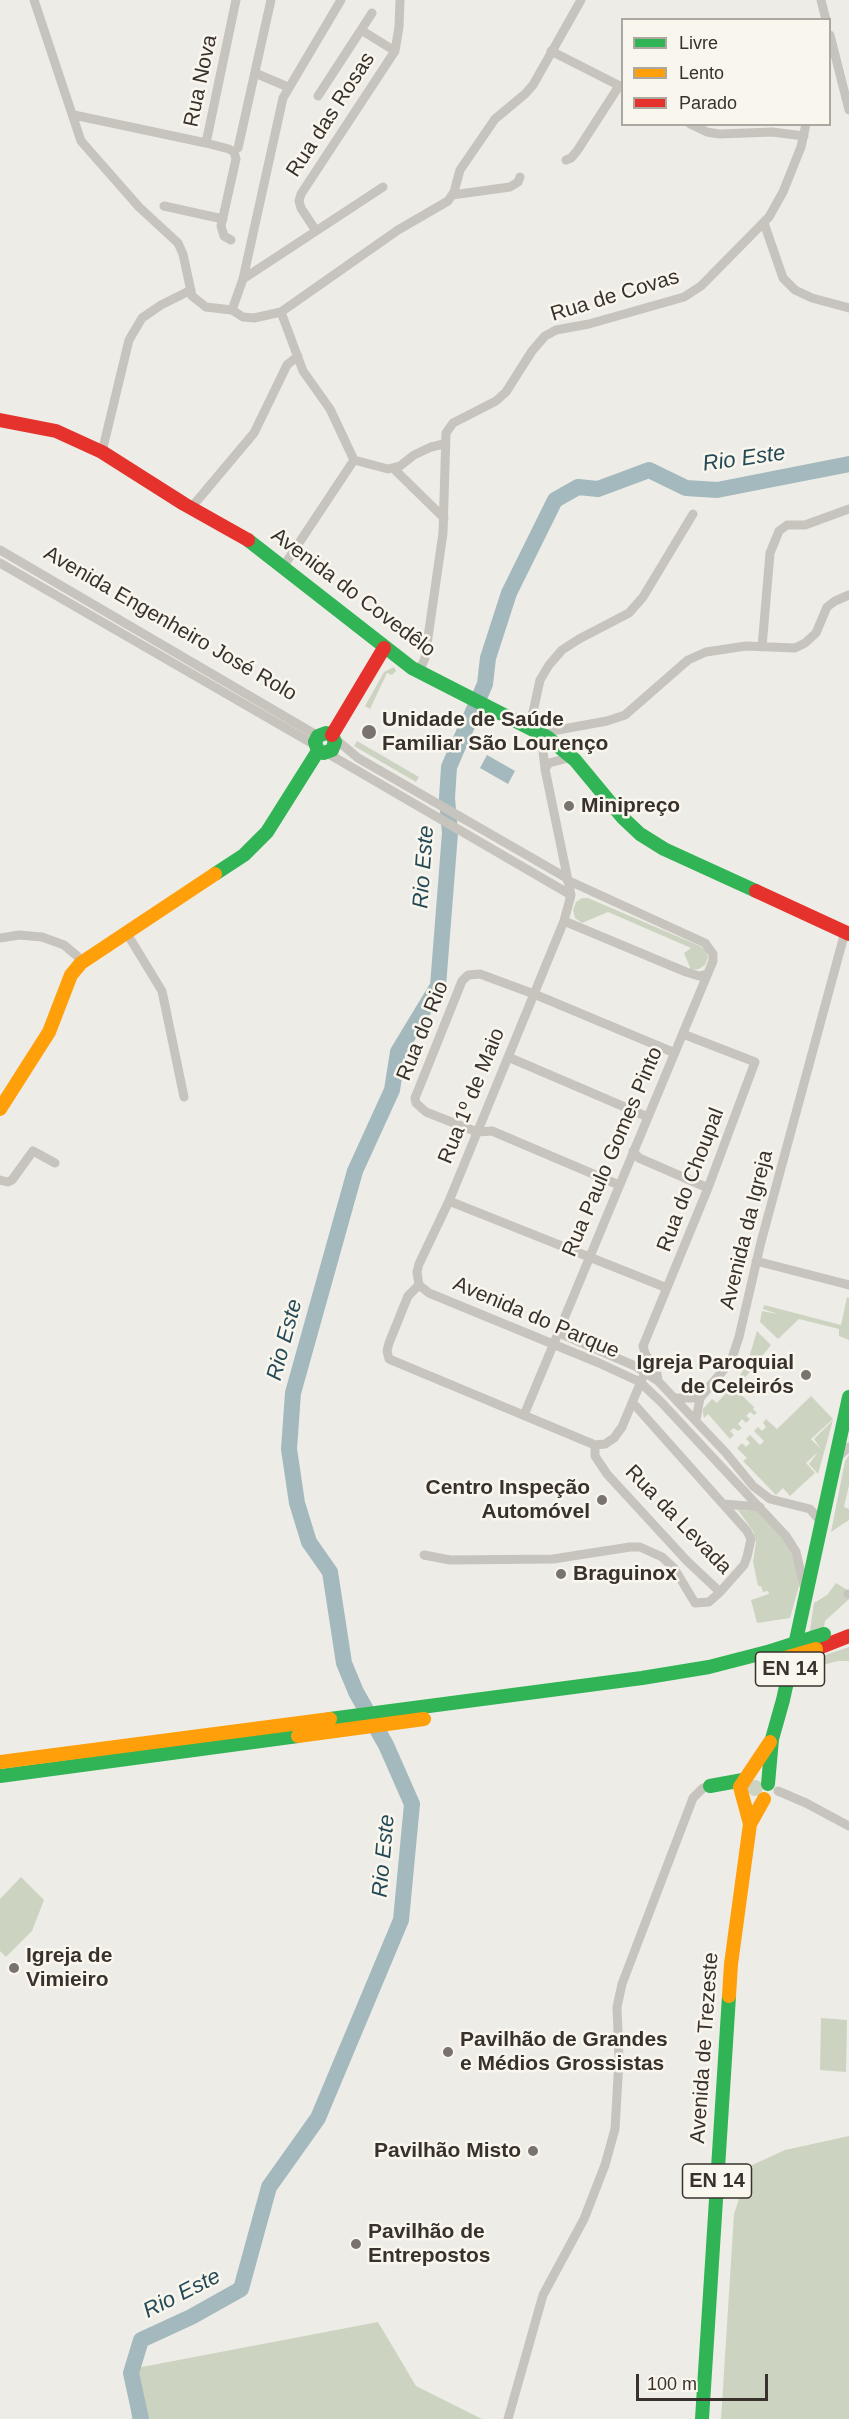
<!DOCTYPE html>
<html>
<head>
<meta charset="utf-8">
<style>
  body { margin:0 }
  #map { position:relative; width:849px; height:2419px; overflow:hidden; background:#eeece6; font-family:Arial,sans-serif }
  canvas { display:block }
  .legend { position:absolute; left:621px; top:18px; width:210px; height:108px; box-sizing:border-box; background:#f9f6ee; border:2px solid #aca8a0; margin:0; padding:8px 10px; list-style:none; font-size:18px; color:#39322c }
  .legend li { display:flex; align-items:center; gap:12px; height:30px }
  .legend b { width:30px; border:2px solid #aca8a0 }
  .scale { position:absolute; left:636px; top:2374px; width:132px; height:27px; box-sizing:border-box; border:3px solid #39322c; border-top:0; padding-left:8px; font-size:18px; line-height:21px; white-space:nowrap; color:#39322c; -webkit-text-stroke:4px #f9f6ee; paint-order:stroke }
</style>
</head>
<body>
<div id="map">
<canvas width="849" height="2419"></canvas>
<ul class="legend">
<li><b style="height:8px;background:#30b455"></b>Livre</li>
<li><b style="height:8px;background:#ff9f0a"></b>Lento</li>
<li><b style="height:8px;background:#e5322d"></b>Parado</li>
</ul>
<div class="scale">100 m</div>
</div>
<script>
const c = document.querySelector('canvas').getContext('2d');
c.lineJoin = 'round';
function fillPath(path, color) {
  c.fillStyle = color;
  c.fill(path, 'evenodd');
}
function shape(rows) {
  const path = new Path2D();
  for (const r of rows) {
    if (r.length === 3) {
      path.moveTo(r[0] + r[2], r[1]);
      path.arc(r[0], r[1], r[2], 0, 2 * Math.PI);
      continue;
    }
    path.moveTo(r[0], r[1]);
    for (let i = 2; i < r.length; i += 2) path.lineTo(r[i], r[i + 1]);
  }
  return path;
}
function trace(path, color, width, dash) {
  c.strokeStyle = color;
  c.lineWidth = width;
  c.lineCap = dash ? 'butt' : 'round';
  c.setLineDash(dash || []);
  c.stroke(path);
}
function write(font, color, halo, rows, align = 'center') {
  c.font = font + ' Arial,sans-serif';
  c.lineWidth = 5;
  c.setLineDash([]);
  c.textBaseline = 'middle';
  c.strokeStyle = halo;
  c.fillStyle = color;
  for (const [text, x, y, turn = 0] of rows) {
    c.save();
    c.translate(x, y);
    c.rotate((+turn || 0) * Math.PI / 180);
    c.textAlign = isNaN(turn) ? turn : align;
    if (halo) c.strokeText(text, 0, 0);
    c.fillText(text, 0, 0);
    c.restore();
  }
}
fillPath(shape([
  [394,667,396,671,392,675,387,673,370,709,365,706,384,672],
  [357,741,419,777,416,782,354,746],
  [582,898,588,898,700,946,706,951,708,958,705,965,699,969,691,970,684,953,691,948,608,912,582,923,575,918,573,910,576,902],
  [847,1297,849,1298,849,1340,839,1336,839,1329,799,1319,778,1339,760,1322,762,1311,778,1314,763,1309,764,1305,841,1325],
  [757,1331,771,1345,740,1384,737,1381,748,1361],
  [732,1386,754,1407,753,1409,757,1413,754,1415,750,1412,746,1416,750,1419,746,1423,742,1419,738,1424,742,1428,738,1431,734,1428,730,1431,734,1435,730,1439,708,1414,704,1418,703,1413,703,1409,712,1399,717,1403],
  [811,1396,833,1419,811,1439,821,1449,814,1439,833,1420,818,1474,809,1464,818,1452,806,1463,815,1473,790,1496,783,1488,776,1495,743,1461,747,1458,737,1448,742,1443,746,1447,750,1443,746,1439,750,1435,760,1445,764,1441,754,1431,758,1427,762,1431,766,1427,763,1423,766,1419,777,1429],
  [849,1455,849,1485,844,1507,849,1509,849,1520,831,1532,845,1461],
  [738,1510,757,1511,783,1537,790,1548,798,1574,799,1586,790,1618,757,1623,751,1600,769,1594,768,1591,763,1592,761,1586,758,1586,753,1562,756,1542,753,1531],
  [836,1583,849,1591,849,1599,825,1621,819,1657,849,1647,849,1661,838,1661,804,1670,814,1603,827,1595],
  [755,1788,8],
  [21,1877,44,1900,32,1931,6,1957,0,1951,0,1899],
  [821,2018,847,2020,846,2072,820,2070],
  [849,2136,849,2419,721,2419,734,2214,750,2166,785,2150],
  [378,2322,416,2386,482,2419,132,2419,126,2370]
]), '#ccd4c1');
fillPath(shape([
  [487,755,515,771,508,784,480,768]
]), '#a3b9bd');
trace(shape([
  [141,2419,131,2373,141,2340,191,2317,241,2289,269,2187,318,2118,401,1920,412,1804,386,1745,356,1692,344,1663,330,1572,309,1542,297,1503,289,1449,293,1393,355,1171,392,1090,398,1052,438,986,450,833,447,798,449,767,485,684,488,658,509,593,555,500,578,487,598,489,649,470,686,488,717,490,849,464]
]), '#a3b9bd', 16);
trace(shape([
  [34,0,81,141,139,207,178,243,183,254,192,296,206,307,232,310,243,317,254,318,281,312,398,230,448,201,454,192,460,170,495,119,525,94,533,85,581,0],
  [821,0,826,20],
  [361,30,372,13],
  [830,35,849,110],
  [551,51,622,87],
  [255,73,288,87],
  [318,96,361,30,395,51],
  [74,115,206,143,236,0],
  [690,124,707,132,719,134,772,132,804,136],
  [206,143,229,149,234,152,236,159,221,226,224,236,231,240],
  [238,148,271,0],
  [566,160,571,158,577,151,619,86],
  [452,195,510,187,518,182,520,177],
  [164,206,223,219],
  [764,223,783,278,795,290,812,298,849,308],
  [316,231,301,208,299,201,301,194,395,51,399,27,400,0],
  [243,279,383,187],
  [232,310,243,279,283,98,341,0],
  [281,312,303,371,330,409,354,460],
  [102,452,129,340,142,318,161,305,191,290],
  [354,460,388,469,400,466,414,455,431,447,444,444],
  [393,468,444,518],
  [191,508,254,433,287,365,298,356],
  [0,550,318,736],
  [0,563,315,745],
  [283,567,354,460],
  [762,647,770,553,779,531,787,525,805,525,849,509],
  [419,672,425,658,443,533,446,433,453,423,496,401,506,392,532,351,545,336,556,330,589,324,684,297,701,286,769,217,783,192,801,147,806,124],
  [527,725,533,712,540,680,549,665,562,650,579,639,629,613,643,597,693,514],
  [333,737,358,758,565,877],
  [547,737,552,731,607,721,625,715,688,660,706,652,746,646,795,648,805,643,816,633,827,607,835,601,849,595],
  [327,753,571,895],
  [545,769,549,763,572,757],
  [564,921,686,972,699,976,707,974],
  [126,932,162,991,184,1097],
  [0,938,19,935,42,937,64,945,83,961],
  [508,1057,648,1117],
  [633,1151,639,1158,708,1188],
  [0,1180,8,1182,12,1180,33,1151,55,1163],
  [619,1185,492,1131,477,1132,426,1112,416,1103,415,1098,462,981,468,975,480,974,534,994,675,1053],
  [449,1201,667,1288],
  [756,1261,849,1285],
  [419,1285,417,1272,419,1264,449,1201,564,921,571,895,545,769,541,733],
  [419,1285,429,1293,599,1363,640,1382,662,1403,786,1536,796,1552,804,1586],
  [419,1285,408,1296,389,1343,387,1351,389,1359,595,1445,605,1444,614,1438,622,1427,645,1372],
  [557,1332,635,1366,658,1381,726,1453,753,1486,770,1499,810,1509,822,1523],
  [658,1381,657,1374,645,1353,643,1346,708,1188,755,1062,683,1034],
  [675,1398,700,1398],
  [524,1415,713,961,713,954,705,943,567,880],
  [696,1420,700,1398,731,1361,739,1337,761,1242,845,932],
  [595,1445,595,1456,607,1474,687,1561,720,1592,744,1565,747,1557,751,1539,747,1531,633,1403],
  [837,1458,849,1447],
  [723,1504,760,1507],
  [424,1555,450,1560,553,1559,630,1547,640,1547,662,1557,674,1568,695,1603,709,1602,720,1592],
  [848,1594,849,1594],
  [778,1791,806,1803,849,1826],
  [508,2419,543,2295,584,2219,605,2165,615,2129,619,2060,617,2007,622,1984,693,1798,703,1788,710,1786]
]), '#c7c4be', 9);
trace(shape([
  [248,540,412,668,547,737,575,760,623,818,640,834,664,849,756,891],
  [318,751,315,742,318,736,326,733,332,735],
  [318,751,324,753,332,750,335,742,332,735],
  [215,874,244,855,267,832,318,751],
  [330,1719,642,1678,709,1667,771,1651],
  [0,1776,298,1736],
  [768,1784,772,1739,783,1700,849,1397],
  [710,1786,743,1780],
  [702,2419,729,1996]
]), '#30b455', 14);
trace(shape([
  [0,1109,49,1032,71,975,81,963,215,874],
  [298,1736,424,1719],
  [0,1762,330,1719],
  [750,1824,740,1787,770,1742],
  [729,1996,731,1964,750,1824,764,1799]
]), '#ff9f0a', 14);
trace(shape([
  [0,420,56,431,102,452,184,504,248,540],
  [332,735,384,648],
  [756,891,849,934],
  [821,1647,849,1636]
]), '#e5322d', 14);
trace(shape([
  [771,1651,824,1634]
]), '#30b455', 14);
trace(shape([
  [768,1663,816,1649]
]), '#ff9f0a', 14);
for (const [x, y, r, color] of [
  [369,732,8,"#78736d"],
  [569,806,6,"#78736d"],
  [806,1375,6,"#78736d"],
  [602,1500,6,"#78736d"],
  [561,1574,6,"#78736d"],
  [14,1968,6,"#78736d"],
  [448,2052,6,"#78736d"],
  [533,2151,6,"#78736d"],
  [356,2244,6,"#78736d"]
]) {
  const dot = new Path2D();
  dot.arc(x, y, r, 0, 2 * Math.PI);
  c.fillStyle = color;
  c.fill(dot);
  trace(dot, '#f9f6ee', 2);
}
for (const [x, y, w] of [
  [790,1669,69],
  [717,2181,69]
]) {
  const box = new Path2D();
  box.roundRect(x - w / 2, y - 17, w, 34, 4.5);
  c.fillStyle = '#f9f6ee';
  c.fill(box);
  trace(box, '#39322c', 1.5);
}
write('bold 20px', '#39322c', null, [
  ["EN 14",790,1669],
  ["EN 14",717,2181]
]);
write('21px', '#39322c', '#f9f6ee', [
  ["Rua Nova",201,81,-78],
  ["Rua das Rosas",331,115,-57],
  ["Rua de Covas",615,296,-17],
  ["Avenida do Covedêlo",353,593,37],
  ["Avenida Engenheiro José Rolo",170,624,30],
  ["Rua do Rio",423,1031,-68],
  ["Rua 1º de Maio",472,1096,-68],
  ["Rua Paulo Gomes Pinto",613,1152,-67],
  ["Rua do Choupal",691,1180,-69],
  ["Avenida da Igreja",747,1230,-76],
  ["Avenida do Parque",536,1318,23],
  ["Rua da Levada",678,1520,46],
  ["Avenida de Trezeste",705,2048,-86]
]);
write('bold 21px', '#39322c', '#f9f6ee', [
  ["Unidade de Saúde",382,720],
  ["Familiar São Lourenço",382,744],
  ["Minipreço",581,806],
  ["Igreja Paroquial",794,1363,"right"],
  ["de Celeirós",794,1387,"right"],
  ["Centro Inspeção",590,1488,"right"],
  ["Automóvel",590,1512,"right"],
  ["Braguinox",573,1574],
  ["Igreja de",26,1956],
  ["Vimieiro",26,1980],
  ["Pavilhão de Grandes",460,2040],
  ["e Médios Grossistas",460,2064],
  ["Pavilhão Misto",521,2151,"right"],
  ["Pavilhão de",368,2232],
  ["Entrepostos",368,2256]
], 'left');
write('italic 22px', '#254a57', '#f9f6ee', [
  ["Rio Este",744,459,-8],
  ["Rio Este",424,867,-86],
  ["Rio Este",285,1340,-75],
  ["Rio Este",384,1856,-85],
  ["Rio Este",182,2294,-27]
]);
</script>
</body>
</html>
